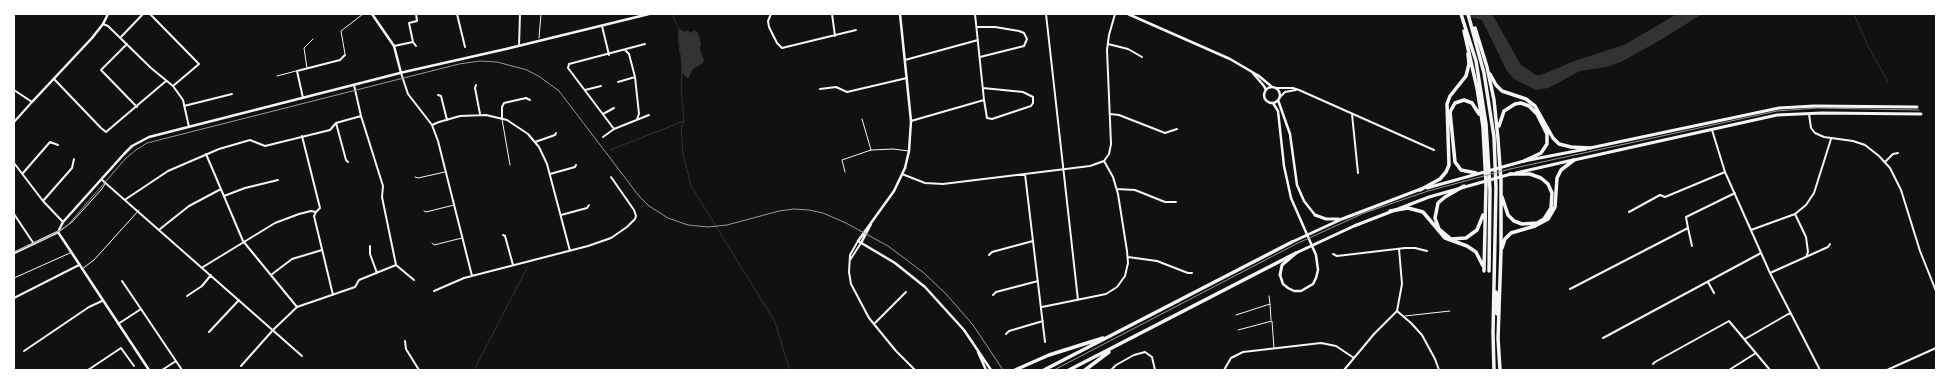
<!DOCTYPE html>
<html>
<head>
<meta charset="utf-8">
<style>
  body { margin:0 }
  #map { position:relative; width:1950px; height:384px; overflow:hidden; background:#111; font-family:"Nunito Sans",sans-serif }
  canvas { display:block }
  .frame { position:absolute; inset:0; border:15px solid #fff; pointer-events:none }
</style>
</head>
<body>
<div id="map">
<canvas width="1950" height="384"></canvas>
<div class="frame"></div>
</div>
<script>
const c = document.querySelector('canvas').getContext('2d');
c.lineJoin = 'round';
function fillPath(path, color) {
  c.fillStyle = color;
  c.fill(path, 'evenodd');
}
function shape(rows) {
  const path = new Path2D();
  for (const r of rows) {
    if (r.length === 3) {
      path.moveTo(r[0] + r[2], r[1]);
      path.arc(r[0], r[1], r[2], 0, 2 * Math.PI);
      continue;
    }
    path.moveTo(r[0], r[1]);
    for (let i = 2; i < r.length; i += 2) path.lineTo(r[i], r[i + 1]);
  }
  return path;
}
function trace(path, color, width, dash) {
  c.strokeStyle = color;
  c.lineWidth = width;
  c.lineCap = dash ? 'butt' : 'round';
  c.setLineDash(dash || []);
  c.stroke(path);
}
fillPath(shape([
  [1455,14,1492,14,1521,65,1536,75,1541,75,1577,60,1624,45,1677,14,1702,14,1664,38,1621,62,1607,67,1580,71,1548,88,1536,90,1514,79,1507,71,1482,20],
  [678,28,685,32,687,30,691,33,694,30,698,33,701,44,700,50,704,60,703,63,693,69,688,79,682,73]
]), '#333');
trace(shape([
  [672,14,678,28],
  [1854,14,1870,50,1888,82],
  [678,35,680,53],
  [682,69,681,89,684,121,681,128,683,154,691,186,774,320,790,370],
  [610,150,684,121],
  [474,370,528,266]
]), '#333', 1);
trace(shape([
  [539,38,541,14],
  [345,54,341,31,363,14],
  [307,68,304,48,313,39],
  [277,76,296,71],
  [502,119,510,165],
  [862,119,871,150,893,149,909,151],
  [845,172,842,160,871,150],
  [415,177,418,178,445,172],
  [424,211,426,212,454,205],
  [60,231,72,222,101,190,105,184,104,181],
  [432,243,434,245,462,238],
  [82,269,94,260,139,210],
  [14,278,70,253],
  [1269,296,1270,304],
  [1236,315,1270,304,1271,320],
  [1405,316,1450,311],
  [1238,330,1272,321,1274,348]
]), '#f5f5f5', 1);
trace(shape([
  [150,14,198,63,199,64,173,86],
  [457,14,465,47],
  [771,14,768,21,769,27,777,43,782,48,856,30],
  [832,14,835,36],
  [975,14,984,100,987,118,992,119,1031,106,1033,103,1033,97,1023,92,983,88],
  [1046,14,1078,300],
  [103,24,108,26,151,68,173,86,183,100,189,127],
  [602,26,609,55],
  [977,27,995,27,1019,31,1024,33,1027,39,1024,46,980,57],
  [120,38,143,14],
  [413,42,409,23,417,21,416,14],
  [127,44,101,70,137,107],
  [1108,44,1128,49,1142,57],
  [394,46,413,42,416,46],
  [519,46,520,14],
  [625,50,629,54,635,77,639,114,637,119],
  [905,60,978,40],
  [401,73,408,94,432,125,438,141,472,276],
  [54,79,101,128,106,132,166,81],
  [618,82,635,77],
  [354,85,361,116,383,186,382,197,396,265],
  [476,85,475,88,480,114],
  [1277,88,1293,88,1299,90,1434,150],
  [820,89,836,87,847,92,907,78],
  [14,90,32,102,14,122],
  [585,90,601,86],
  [438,95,441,96,447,120],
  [303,98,297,71,340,60,345,55],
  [1279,98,1285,92,1296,90],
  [184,106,232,94],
  [603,114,614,108],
  [1110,114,1119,115,1165,133,1177,129],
  [1352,114,1358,173],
  [1809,114,1811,128,1815,133,1824,137,1853,141,1865,145,1879,156,1890,168,1901,190,1920,251,1936,291],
  [502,119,502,107,504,103,526,98,530,100],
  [911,121,984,100],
  [336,123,346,160,348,162],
  [432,125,439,122,460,116,486,115,507,120,528,134,539,147,547,164,570,251],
  [614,129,568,68,569,64,645,44],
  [1712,130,1725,172,1770,273,1820,370],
  [603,137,614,129,649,115],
  [535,142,555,135,556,133],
  [206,154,243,241,297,307],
  [1885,162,1893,154,1898,153],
  [14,163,43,201,63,222],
  [23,173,50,142,58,145],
  [550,174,575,167,576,165],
  [902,174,925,183,943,184,1090,166,1104,161,1109,154,1111,144,1107,50,1109,35,1115,14],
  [1025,174,1045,342],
  [102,180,302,356],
  [1117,189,1135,190,1165,202,1176,202],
  [224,196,245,188,278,180],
  [126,199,168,171,219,149,250,140,265,146,330,130,336,123,361,116],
  [43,201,72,168,74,159],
  [316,212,314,216,333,295],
  [1629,212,1660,195,1665,197,1725,172],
  [14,214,34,244],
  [1795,214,1806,237,1808,252,1806,257],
  [561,215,587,208,589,205],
  [1688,228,1692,246],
  [160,229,189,206,221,189],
  [1751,230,1795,214,1806,205,1814,193,1831,139],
  [503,235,505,236,513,265],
  [858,241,850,255,849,272,851,284,869,318,896,351,915,370],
  [370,246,370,254,377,273],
  [1333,254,1337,256,1405,248,1415,248,1427,251],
  [989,255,992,252,1033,241],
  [1128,257,1157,261,1188,273,1192,273],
  [850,260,861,243],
  [203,267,275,223,299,214,311,211,316,212,320,208,302,136],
  [1770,273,1828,247,1830,244],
  [271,275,292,259,322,250],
  [122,281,141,309],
  [1708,282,1714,293],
  [1570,289,1688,228,1686,217,1735,193],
  [434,291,464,278,588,246,611,238,627,227,635,219,636,216,634,210,611,177],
  [993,295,996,292,1038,281],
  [187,296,202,286,211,275],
  [14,298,79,265],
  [1042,307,1106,294,1117,287,1125,276,1128,263,1127,251,1118,194,1113,177,1104,161],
  [1397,311,1411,323,1422,335,1435,359,1439,370],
  [118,324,141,309,182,370],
  [874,324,906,292],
  [209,332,239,300],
  [1006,334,1009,331,1043,321],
  [1603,338,1761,253],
  [1745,339,1790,313],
  [405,341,406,349,419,370],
  [24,351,89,307,102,301],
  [1653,364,1655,362,1729,321,1770,370],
  [241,366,273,330,297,307,355,287,359,280,396,265,414,280],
  [88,370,121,348,134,366],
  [162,370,176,361],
  [1111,370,1116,365,1134,355,1145,352,1152,357,1155,370],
  [1224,370,1231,358,1243,352,1321,343,1336,346,1354,358],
  [1344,370,1374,334,1397,311,1402,284,1399,249],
  [1729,370,1756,353],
  [1887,370,1936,348]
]), '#f5f5f5', 2);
trace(shape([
  [372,14,394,46,401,73],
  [900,14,911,121,909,151,905,168,894,191,858,241,895,263,925,287,964,330,991,370],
  [1128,14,1230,59,1259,76,1272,87],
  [1252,72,1264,86,1266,90],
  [1272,95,8],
  [1278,100,1290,134,1297,185,1304,201,1315,215],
  [32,102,92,38,103,24,108,14],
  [1273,103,1278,111,1284,166,1291,198,1316,255,1318,270,1316,278,1313,284,1301,291,1294,291,1288,288,1283,284,1280,275],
  [58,232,149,370],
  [861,243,871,224],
  [14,253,58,232,63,222,124,154,132,146,149,137,404,72,506,49,649,14],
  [978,352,986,370]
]), '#f5f5f5', 2.5);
trace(shape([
  [1590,148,1779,108,1814,106,1917,107],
  [1574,160,1777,115,1822,113,1921,114]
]), '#f5f5f5', 3);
trace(shape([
  [1516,173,1573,160],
  [1427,188,1524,161,1586,149],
  [1315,215,1326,219,1339,219],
  [1292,242,1342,219,1421,189],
  [1280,275,1282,265,1296,253,1354,226,1429,197,1511,174]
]), '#f5f5f5', 3);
trace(shape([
  [1461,14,1476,61,1486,124,1490,190,1489,271],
  [1468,14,1484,73,1494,137,1496,188,1493,333,1494,370],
  [1475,28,1487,67,1494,100,1498,139,1501,181,1501,251,1498,339],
  [1464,31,1477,88,1483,127,1486,185,1484,271],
  [1490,74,1496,85,1502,91,1526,99,1535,106,1553,138,1559,144,1571,147,1590,148],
  [1499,126,1504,111,1515,104,1521,103,1529,106,1537,114,1547,134,1547,144,1541,153,1524,161],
  [1476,173,1461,170,1455,162,1450,112,1455,103,1464,100,1472,103,1479,114],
  [1464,186,1445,197,1438,203,1435,218,1439,229,1451,239,1466,238,1477,230,1483,215],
  [1420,190,1440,179,1446,172,1449,165,1447,104,1450,96,1466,76,1469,64,1468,54],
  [1502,197,1508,215,1514,221,1522,224,1537,223,1544,219,1551,208,1552,193,1548,184,1541,178,1530,174,1510,174],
  [1390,211,1408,208,1423,212,1445,238,1467,246,1476,252,1483,266],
  [1502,248,1505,239,1511,233,1535,226,1548,219,1555,207,1557,178,1561,170,1574,160],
  [1496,292,1497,314],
  [1498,338,1500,370],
  [1015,370,1049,355,1103,338],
  [1044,370,1292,242],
  [1069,370,1296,253],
  [1085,370,1109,352]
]), '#f5f5f5', 3.5);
trace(shape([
  [14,252,50,236,67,226,126,158,136,150,147,143,459,64,480,61,497,62,527,70,540,77,559,91,639,196,649,206,668,218,688,225,708,227,727,225,779,211,794,209,809,210,823,213,846,223,888,246,924,273,947,295,973,325,1003,370],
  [1054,370,1296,244,1364,213,1428,191,1510,169,1777,111,1817,108,1919,110]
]), '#9a9a9a', 1);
</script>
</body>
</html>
